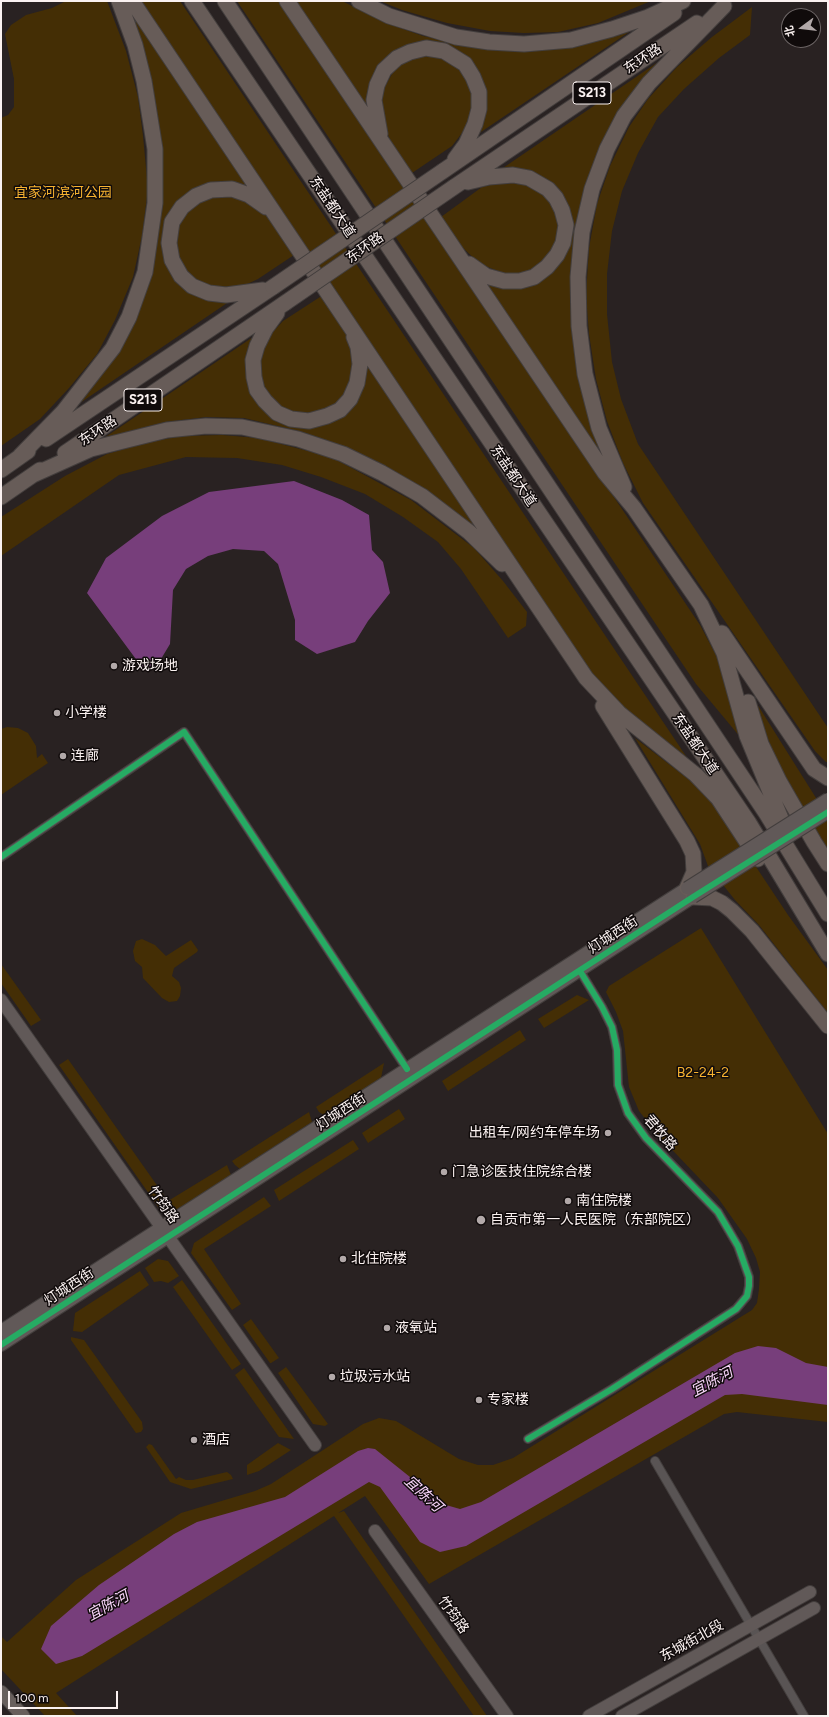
<!DOCTYPE html>
<html>
<head>
<meta charset="utf-8">
<style>
  body { margin:0 }
  #map { position:relative; width:829px; height:1717px; overflow:hidden; background:#292222; font-family:Figtree,"Noto Sans SC",sans-serif }
  canvas { display:block }
  .frame { position:absolute; inset:0; border:2px solid #fbf2f1; pointer-events:none }
  .north { position:absolute; left:781px; top:8px; width:40px; height:40px; box-sizing:border-box; background:#100b0b; border:1px solid #6e6767; border-radius:50%; rotate:255deg; font-size:11px; font-weight:700; line-height:16px; text-align:center; color:#fbf2f1 }
  .north::after { content:''; display:block; margin:auto; width:14px; height:18px; background:#b2a9a9; clip-path:polygon(50% 0,100% 100%,50% 72%,0 100%) }
  .scale { position:absolute; left:8px; top:1691px; width:110px; height:18px; box-sizing:border-box; border:2px solid #fbf2f1; border-top:0; padding-left:5px; font-size:12px; line-height:14px; white-space:nowrap; color:#fbf2f1; -webkit-text-stroke:3px #100b0b; paint-order:stroke }
</style>
</head>
<body>
<div id="map">
<canvas width="829" height="1717"></canvas>
<div class="frame"></div>
<div class="north">北</div>
<div class="scale">100 m</div>
</div>
<script>
const c = document.querySelector('canvas').getContext('2d');
c.lineJoin = 'round';
function fillPath(path, color) {
  c.fillStyle = color;
  c.fill(path, 'evenodd');
}
function shape(rows) {
  const path = new Path2D();
  for (const r of rows) {
    path.moveTo(r[0], r[1]);
    for (let i = 2; i < r.length; i += 2) path.lineTo(r[i], r[i + 1]);
  }
  return path;
}
function trace(path, color, width, dash) {
  c.strokeStyle = color;
  c.lineWidth = width;
  c.lineCap = dash ? 'butt' : 'round';
  c.setLineDash(dash || []);
  c.stroke(path);
}
function write(font, color, halo, rows, align = 'center') {
  c.font = font + ' Figtree,"Noto Sans SC",sans-serif';
  c.lineWidth = 3;
  c.setLineDash([]);
  c.textBaseline = 'middle';
  c.strokeStyle = halo;
  c.fillStyle = color;
  for (const [text, x, y, turn = 0] of rows) {
    c.save();
    c.translate(x, y);
    c.rotate((+turn || 0) * Math.PI / 180);
    c.textAlign = isNaN(turn) ? turn : align;
    if (halo) c.strokeText(text, 0, 0);
    c.fillText(text, 0, 0);
    c.restore();
  }
}
fillPath(shape([
  [66,1,107,1,126,51,138,97,143,136,148,189,142,236,133,277,115,320,97,354,69,388,40,419,1,446,1,118,8,115,14,107,14,79,5,34,11,25,26,15,52,8],
  [138,1,180,1,694,768,646,730,593,676],
  [237,1,280,1,700,625,717,657,741,738,696,684],
  [293,1,342,1,386,23,423,36,488,49,525,52,572,47,632,30,478,134,485,97,438,44,380,67,372,78,369,94,369,115],
  [380,1,651,1,598,23,558,32,524,33,490,31,447,23,402,10],
  [752,7,750,35,719,58,684,89,658,117,638,153,622,191,612,231,607,274,607,314,612,362,621,399,638,444,828,728,828,762,826,762,815,751,643,503,623,463,607,421,596,379,589,334,586,295,589,248,597,204,610,166,629,127,648,99,677,67,712,37],
  [131,8,254,191,242,187,177,204,168,265,230,301,80,403,117,351,135,320,162,151,152,80],
  [420,55,432,55,445,58,458,66,472,90,474,104,470,118,462,133,452,146,412,173,394,148,388,135,382,117,381,103,383,90,396,67],
  [658,62,619,111,571,275,607,467,480,279,501,287,562,259,559,191,546,179,531,171,500,170],
  [516,182,531,185,541,192,550,203,556,213,559,225,558,239,552,252,533,271,519,275,506,274,480,264,461,246,441,217,482,187,498,183],
  [226,193,243,198,259,209,275,224,294,255,258,279,245,285,228,288,200,284,189,276,176,250,178,222,197,201],
  [323,295,343,325,351,348,354,365,352,381,346,394,335,405,309,415,281,410,265,391,259,377,259,364,263,351,269,336,283,321],
  [256,335,248,353,268,412,330,421,365,356,491,545,424,489,384,465,346,447,303,432,244,418,206,417,165,422,104,438],
  [222,435,258,438,331,457,411,500,474,548,503,581,527,612,526,626,508,638,461,569,438,542,403,517,365,494,321,477,282,465,237,458,186,457,119,475,1,556,1,517,65,476,107,454,149,442,182,436],
  [757,704,828,817,828,851,778,763,764,730],
  [7,727,18,728,28,733,36,746,37,758,42,754,48,763,1,795,1,729],
  [635,738,696,785,719,811,788,915,828,970,828,1013,759,925,735,900,708,866,700,844],
  [701,928,828,1134,828,1422,737,1412,724,1414,429,1584,365,1496,338,1513,344,1511,487,1716,474,1716,334,1516,56,1693,77,1716,45,1716,1,1669,1,1636,7,1642,76,1580,181,1513,255,1491,271,1484,363,1424,379,1418,396,1421,459,1459,478,1465,493,1465,513,1458,752,1310,757,1303,759,1289,760,1272,756,1258,747,1239,718,1198,659,1136,639,1111,629,1087,623,1031,616,1012,606,992,609,986],
  [142,939,155,945,166,956,191,940,198,950,197,952,174,968,172,976,179,982,181,988,180,996,177,1001,169,1002,162,998,143,978,142,967,135,961,133,951,136,941],
  [1,964,41,1020,31,1026,1,983],
  [577,995,589,1000,544,1028,538,1019],
  [520,1030,526,1040,448,1091,442,1081],
  [68,1059,168,1201,227,1165,231,1175,172,1213,161,1211,59,1065],
  [384,1063,381,1078,324,1115,319,1112,316,1107],
  [399,1109,405,1119,368,1143,362,1133],
  [309,1112,312,1122,240,1169,235,1165,232,1161],
  [353,1140,359,1149,279,1201,274,1190],
  [264,1197,271,1206,204,1249,241,1304,232,1310,191,1253,194,1243],
  [158,1259,168,1261,179,1276,168,1283,161,1281,154,1282,145,1268],
  [140,1271,149,1285,82,1332,73,1331,75,1313],
  [182,1280,241,1364,232,1370,173,1287],
  [251,1319,279,1358,271,1363,270,1363,243,1325],
  [71,1337,84,1340,142,1422,143,1429,141,1432,136,1433,71,1340],
  [286,1367,328,1424,325,1426,313,1424,278,1373],
  [244,1368,294,1439,279,1437,235,1375],
  [278,1443,291,1450,259,1471,247,1475,247,1465],
  [149,1444,152,1445,176,1479,179,1477,186,1480,193,1480,227,1472,231,1475,233,1479,191,1489,170,1482,146,1447]
]), '#442e05');
fillPath(shape([
  [294,481,342,500,369,515,372,550,383,562,390,593,368,621,355,642,317,654,295,640,295,620,278,564,264,551,233,549,208,556,186,569,173,590,170,644,161,659,144,670,87,593,106,558,162,516,209,492],
  [758,1346,776,1348,806,1363,828,1367,828,1405,742,1394,725,1395,466,1546,440,1552,420,1542,380,1487,369,1482,82,1656,56,1664,41,1649,51,1626,99,1585,174,1534,197,1522,285,1497,358,1451,368,1448,375,1449,430,1493,446,1505,460,1509,481,1502,735,1353]
]), '#773e7b');
const street = shape([
  [1,857,184,732,407,1069],
  [528,1439,612,1389,736,1309,747,1296,749,1286,749,1277,738,1246,718,1212,646,1138,628,1113,618,1085,617,1050,612,1027,602,1007,580,971],
  [655,1461,804,1716]
]);
const secondary = shape([
  [1,1000,315,1445],
  [1,1331,687,888],
  [1,1345,693,897],
  [375,1531,507,1716],
  [589,1716,810,1592],
  [622,1716,814,1608]
]);
const primary = shape([
  [1,1692,23,1716]
]);
const highway = shape([
  [132,1,586,678,619,713,696,775,718,798,758,859],
  [192,1,749,823,828,954],
  [225,1,766,813,828,914],
  [287,1,605,473,634,508,701,605,724,653,747,736,787,833],
  [359,1,389,16,456,37,489,42,524,44,571,40,612,29,648,17,683,1],
  [380,134,374,100,377,85,384,70,397,58,410,52,426,48,444,51,465,64,473,77,479,92,479,109,475,124,466,144,455,159],
  [443,171,674,13],
  [468,182,489,177,513,175,529,178,548,189,556,198,562,210,566,225,563,243,557,255,547,267,534,277,520,281,504,281,486,276,469,264],
  [454,187,697,23],
  [263,290,226,295,209,293,192,286,181,276,172,260,169,243,172,222,182,207,196,196,211,190,232,189,249,195,266,207],
  [277,313,266,328,257,346,253,360,254,377,257,390,265,401,277,413,291,419,309,421,327,416,340,410,350,399,357,383,360,364,358,347,354,337],
  [46,439,273,287],
  [65,453,285,303],
  [20,456,63,412,113,348,129,317,145,272,155,203,155,149,144,81,135,45,119,1],
  [1,470,28,451],
  [33,475,91,449,167,430,206,426,242,427,298,439,343,454,382,473,422,496,469,532,502,564],
  [624,487,599,428,585,374,579,326,578,277,582,232,592,189,607,149,624,116,649,83,724,6],
  [1,497,40,470],
  [722,633,814,769,828,778],
  [748,702,761,744,779,781,814,842,828,864],
  [603,706,687,841,693,854,694,872,687,888],
  [693,897,712,898,722,903,732,911,752,931,828,1026]
]);
trace(street, '#433e3d', 10);
trace(secondary, '#433e3d', 14);
trace(primary, '#433e3d', 15);
trace(highway, '#433e3d', 17);
trace(street, '#595454', 8);
trace(secondary, '#615958', 12);
trace(primary, '#685f5c', 13);
trace(highway, '#675c58', 15);
const secondaryBridge = shape([
  [687,888,828,799],
  [693,897,828,812]
]);
const highwayBridge = shape([
  [273,287,443,171],
  [285,303,454,187]
]);
trace(secondaryBridge, '#433e3d', 14, []);
trace(highwayBridge, '#433e3d', 17, []);
trace(secondaryBridge, '#615958', 12);
trace(highwayBridge, '#675c58', 15);
trace(shape([
  [1,857,184,732,407,1069],
  [1,1345,693,897,828,812],
  [528,1439,612,1389,736,1309,747,1296,749,1286,749,1277,738,1246,718,1212,646,1138,628,1113,618,1085,617,1050,612,1027,602,1007,580,971]
]), '#26ab63', 6);
for (const [x, y, r, color] of [
  [114,666,4,"#b2a9a9"],
  [57,713,4,"#b2a9a9"],
  [63,756,4,"#b2a9a9"],
  [608,1133,4,"#b2a9a9"],
  [444,1172,4,"#b2a9a9"],
  [568,1201,4,"#b2a9a9"],
  [481,1220,5,"#b2a9a9"],
  [343,1259,4,"#b2a9a9"],
  [387,1328,4,"#b2a9a9"],
  [332,1377,4,"#b2a9a9"],
  [479,1400,4,"#b2a9a9"],
  [194,1440,4,"#b2a9a9"]
]) {
  const dot = new Path2D();
  dot.arc(x, y, r, 0, 2 * Math.PI);
  c.fillStyle = color;
  c.fill(dot);
  trace(dot, '#100b0b', 1.5);
}
for (const [x, y, w] of [
  [592,93,38],
  [143,400,38]
]) {
  const box = new Path2D();
  box.roundRect(x - w / 2, y - 11, w, 22, 3);
  c.fillStyle = '#100b0b';
  c.fill(box);
  trace(box, '#fbf2f1', 1);
}
write('bold 13px', '#fbf2f1', null, [
  ["S213",592,93],
  ["S213",143,400]
]);
write('14px', '#fbf2f1', '#100b0b', [
  ["东环路",643,59,-34],
  ["东盐都大道",332,207,56],
  ["东环路",365,248,-35],
  ["东环路",98,431,-34],
  ["东盐都大道",513,476,56],
  ["东盐都大道",695,744,56],
  ["灯城西街",613,935,-33],
  ["灯城西街",341,1112,-33],
  ["君牧路",660,1133,49],
  ["竹筠路",163,1205,55],
  ["灯城西街",69,1287,-33],
  ["竹筠路",453,1615,55],
  ["东城街北段",692,1641,-29]
]);
write('14px', '#f7b230', '#100b0b', [
  ["宜家河滨河公园",63,193],
  ["B2-24-2",703,1073]
]);
write('14px', '#fbf2f1', '#100b0b', [
  ["游戏场地",122,666],
  ["小学楼",65,713],
  ["连廊",71,756],
  ["出租车/网约车停车场",600,1133,"right"],
  ["门急诊医技住院综合楼",452,1172],
  ["南住院楼",576,1201],
  ["自贡市第一人民医院（东部院区）",490,1220],
  ["北住院楼",351,1259],
  ["液氧站",395,1328],
  ["垃圾污水站",340,1377],
  ["专家楼",487,1400],
  ["酒店",202,1440]
], 'left');
write('italic 15px', '#f9d6fb', '#100b0b', [
  ["宜陈河",712,1382,-28],
  ["宜陈河",423,1494,43],
  ["宜陈河",108,1606,-29]
]);
</script>
</body>
</html>
